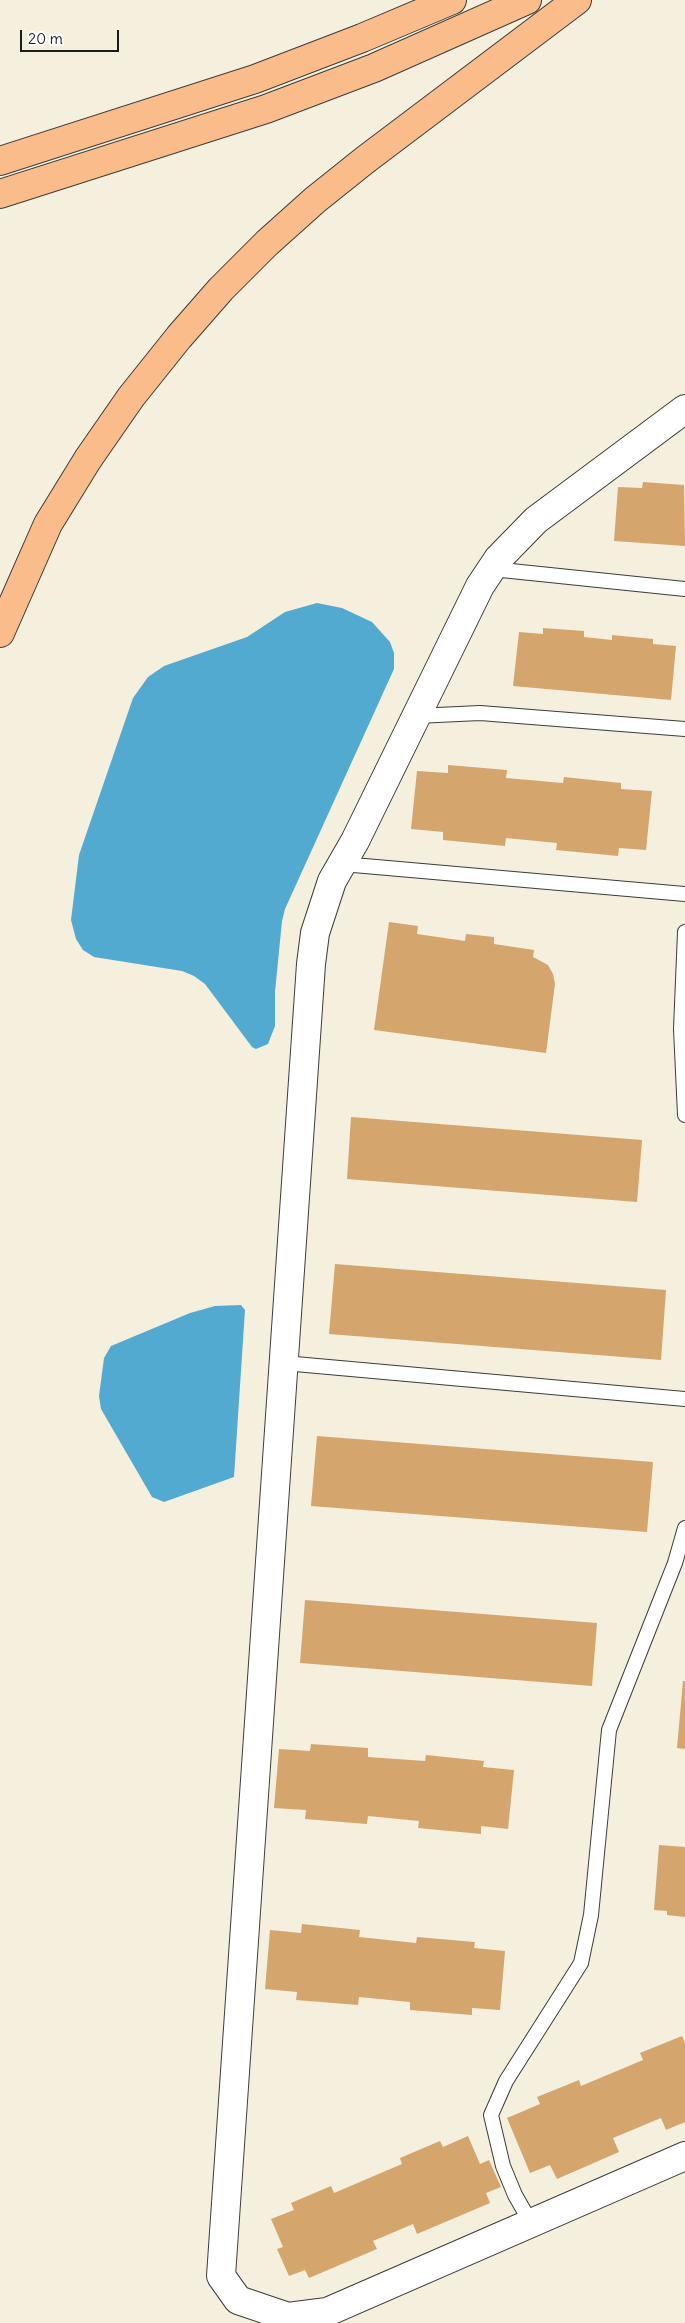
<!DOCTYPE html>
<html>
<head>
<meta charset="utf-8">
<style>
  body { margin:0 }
  #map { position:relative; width:685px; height:2323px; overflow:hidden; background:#f5efde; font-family:Delius,sans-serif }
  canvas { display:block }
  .scale { position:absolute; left:20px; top:30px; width:99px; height:22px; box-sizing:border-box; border:2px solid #1c1c1c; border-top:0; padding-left:6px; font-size:15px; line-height:18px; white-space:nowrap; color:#1c1c1c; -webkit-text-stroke:4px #fff; paint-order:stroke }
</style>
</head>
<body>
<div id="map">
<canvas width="685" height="2323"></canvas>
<div class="scale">20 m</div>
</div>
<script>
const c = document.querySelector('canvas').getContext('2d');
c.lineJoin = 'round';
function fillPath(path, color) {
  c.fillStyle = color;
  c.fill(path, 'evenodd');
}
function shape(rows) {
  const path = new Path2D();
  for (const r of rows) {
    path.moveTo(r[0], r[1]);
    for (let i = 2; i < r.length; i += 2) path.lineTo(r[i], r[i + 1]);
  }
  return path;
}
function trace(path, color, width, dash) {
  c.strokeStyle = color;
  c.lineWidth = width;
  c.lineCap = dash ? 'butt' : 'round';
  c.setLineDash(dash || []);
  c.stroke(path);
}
fillPath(shape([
  [317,603,342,608,372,622,390,642,394,653,394,669,285,909,282,921,275,992,275,1026,268,1044,256,1049,252,1047,205,984,194,976,182,971,94,957,83,950,76,939,71,920,79,855,133,698,148,677,164,666,247,637,285,612],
  [241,1305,245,1310,234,1477,164,1502,152,1497,101,1409,99,1396,104,1358,111,1346,190,1313,215,1306]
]), '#53aad0');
fillPath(shape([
  [643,482,684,485,685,546,614,541,618,487,642,488],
  [543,628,584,631,584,637,612,640,612,635,653,639,653,644,676,646,671,700,513,686,519,632,543,634],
  [448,765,507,770,506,778,563,783,564,777,621,783,621,789,652,791,646,850,619,848,618,856,556,850,557,843,506,838,505,846,443,840,443,832,411,829,417,771,448,773],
  [389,922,418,926,417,934,465,941,466,934,494,937,494,944,534,950,533,957,548,965,553,974,555,984,546,1053,374,1030],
  [351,1117,642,1140,637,1202,347,1179],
  [335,1264,666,1290,661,1360,329,1334],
  [317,1436,653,1462,647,1532,311,1506],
  [305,1600,597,1623,592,1686,300,1663],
  [683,1681,685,1681,685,1749,677,1748],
  [311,1744,368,1748,368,1757,425,1761,426,1755,484,1761,483,1767,514,1770,508,1829,481,1826,481,1834,418,1828,419,1821,368,1816,367,1824,305,1819,306,1810,274,1808,279,1749,310,1751],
  [659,1845,685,1847,685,1917,667,1915,667,1911,654,1910],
  [302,1924,360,1930,359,1937,416,1943,417,1937,475,1942,474,1948,505,1951,500,2010,472,2008,472,2015,410,2010,410,2002,359,1997,358,2005,296,2000,297,1992,265,1989,270,1930,301,1933],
  [682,2036,685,2043,685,2122,666,2130,661,2118,613,2138,619,2152,557,2179,550,2165,530,2173,507,2118,540,2104,537,2097,579,2080,581,2086,643,2060,640,2053],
  [468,2136,480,2164,489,2160,501,2187,486,2193,490,2203,417,2234,413,2224,373,2241,377,2249,309,2278,305,2270,289,2276,277,2249,283,2247,271,2219,294,2210,291,2203,331,2186,334,2193,402,2164,400,2158,440,2141,443,2147]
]), '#d4a56d');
const lane = shape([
  [492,569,685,589],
  [416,716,480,713,685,729],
  [342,864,685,894],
  [685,932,681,1029,685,1115],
  [284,1363,685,1399],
  [531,2223,515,2195,503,2166,491,2115,506,2081,581,1963,591,1915,609,1730,675,1563,685,1528]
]);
const street = shape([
  [685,409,536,520,498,559,480,586,355,841,332,881,315,933,311,964,221,2276,238,2300,288,2317,327,2312,685,2156]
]);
const highway = shape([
  [0,161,255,79,362,38,452,0],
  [0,194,266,109,374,68,527,0],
  [0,633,48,524,88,459,131,397,179,337,221,289,267,243,315,200,365,160,577,0]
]);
trace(lane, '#3d3c39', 16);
trace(street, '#3d3c39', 30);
trace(highway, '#3d3c39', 30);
trace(lane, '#fff', 14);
trace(street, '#fff', 28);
trace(highway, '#fabc8b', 28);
</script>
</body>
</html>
